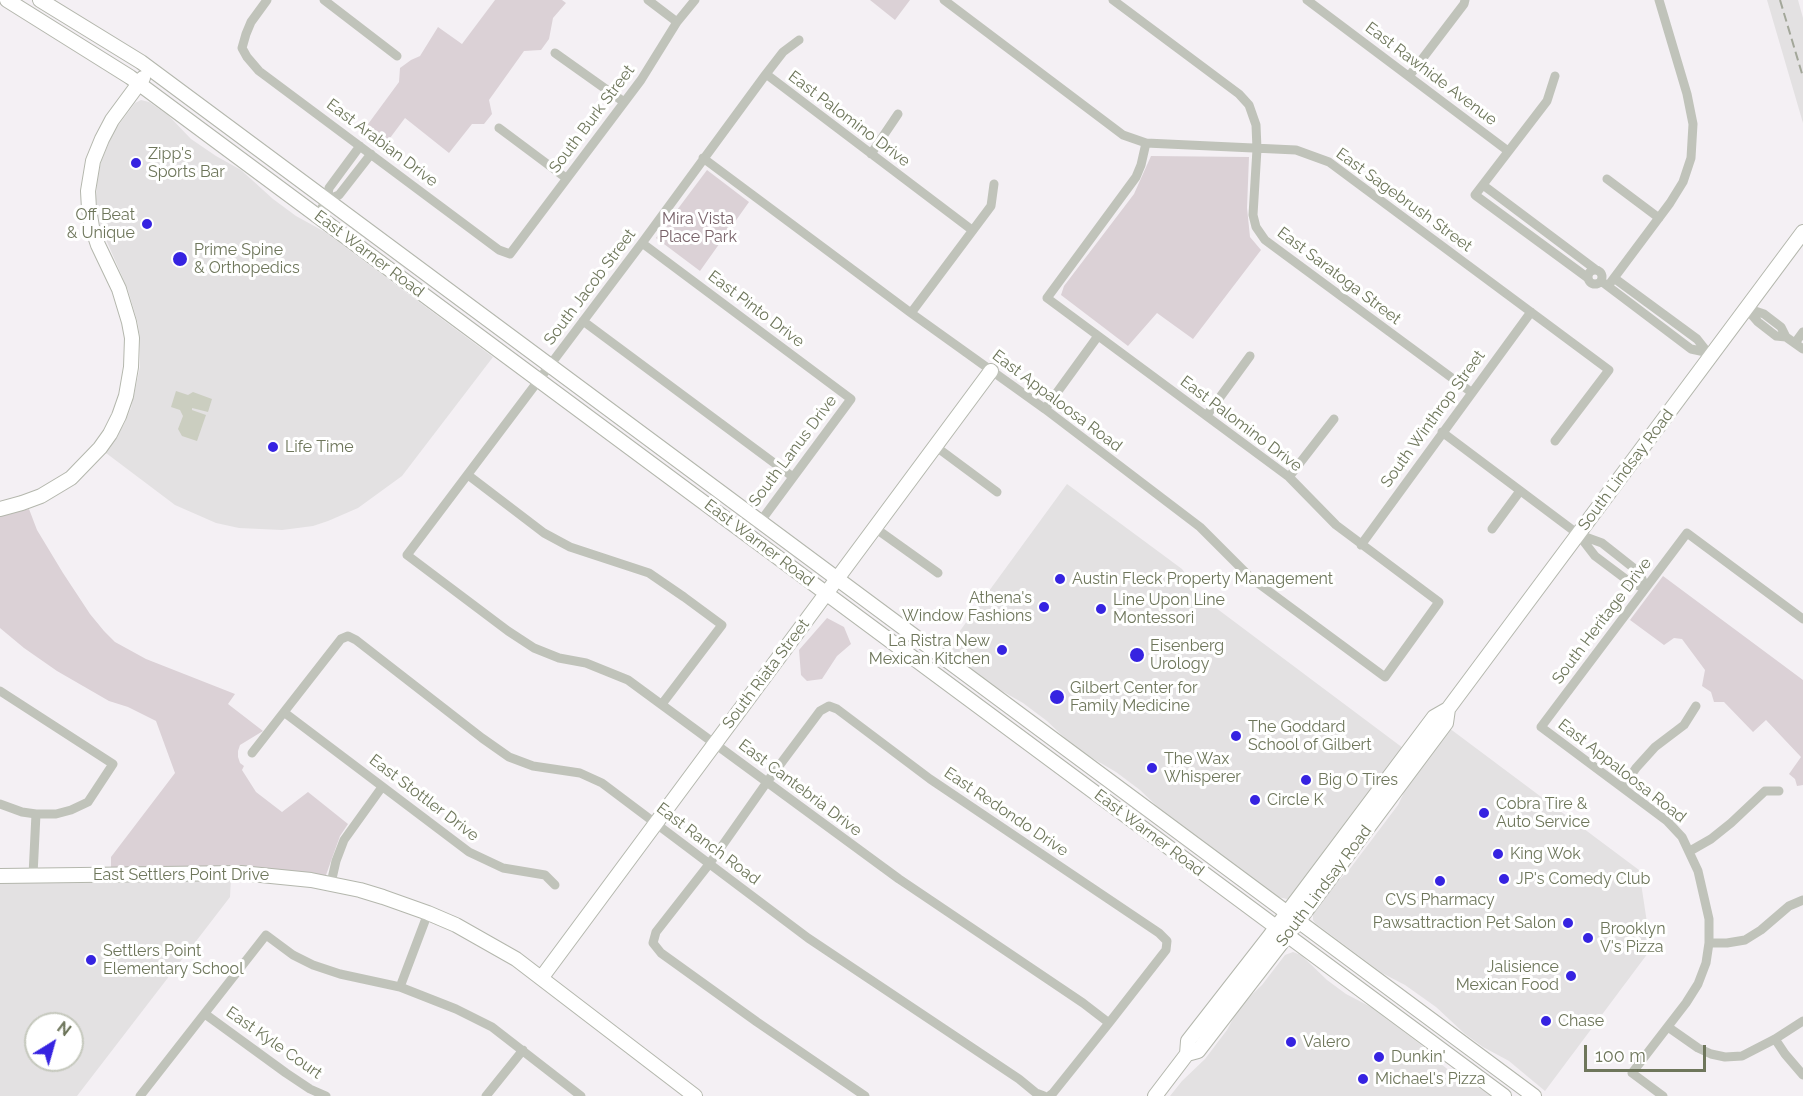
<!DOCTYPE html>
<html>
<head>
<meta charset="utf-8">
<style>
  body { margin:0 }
  #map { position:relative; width:1803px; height:1096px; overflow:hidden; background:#f4f0f4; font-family:Raleway,sans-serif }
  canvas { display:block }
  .north { position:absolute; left:24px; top:1012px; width:60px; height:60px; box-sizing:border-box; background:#fff; border:2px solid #c5c8bd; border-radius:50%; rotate:37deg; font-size:16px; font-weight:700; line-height:24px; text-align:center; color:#6e765b }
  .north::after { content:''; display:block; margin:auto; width:21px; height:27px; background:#3623e1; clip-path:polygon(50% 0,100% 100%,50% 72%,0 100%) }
  .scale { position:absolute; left:1584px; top:1045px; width:122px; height:27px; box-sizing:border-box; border:3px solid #6e765b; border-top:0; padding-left:8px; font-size:18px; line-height:21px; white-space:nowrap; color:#6e765b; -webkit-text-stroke:4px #fff; paint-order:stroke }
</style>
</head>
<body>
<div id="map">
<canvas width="1803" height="1096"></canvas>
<div class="north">N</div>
<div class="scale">100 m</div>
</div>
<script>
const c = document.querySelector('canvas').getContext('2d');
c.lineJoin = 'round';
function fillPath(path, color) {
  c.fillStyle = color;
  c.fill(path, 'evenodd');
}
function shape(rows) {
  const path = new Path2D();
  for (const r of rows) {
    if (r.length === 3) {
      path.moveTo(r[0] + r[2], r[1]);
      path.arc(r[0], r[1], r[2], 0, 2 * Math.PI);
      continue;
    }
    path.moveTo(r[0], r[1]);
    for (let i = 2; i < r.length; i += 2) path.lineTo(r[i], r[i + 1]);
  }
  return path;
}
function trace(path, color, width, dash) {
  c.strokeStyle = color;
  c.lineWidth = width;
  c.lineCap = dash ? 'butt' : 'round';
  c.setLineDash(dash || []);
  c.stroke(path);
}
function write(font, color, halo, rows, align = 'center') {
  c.font = font + ' Raleway,sans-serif';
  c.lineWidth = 6;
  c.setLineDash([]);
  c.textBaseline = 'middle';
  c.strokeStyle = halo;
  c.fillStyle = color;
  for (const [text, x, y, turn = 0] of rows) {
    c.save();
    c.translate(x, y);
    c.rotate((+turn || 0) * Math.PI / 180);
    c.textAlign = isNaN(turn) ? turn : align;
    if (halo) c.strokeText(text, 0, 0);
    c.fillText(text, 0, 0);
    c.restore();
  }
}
fillPath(shape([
  [1767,0,1798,0,1803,18,1803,123],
  [141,100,149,102,168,115,191,139,216,156,241,170,273,199,296,216,325,232,493,357,402,476,358,508,328,521,313,526,282,530,239,528,216,523,175,505,106,453,124,424,131,408,140,367,140,339,138,324,128,290,101,228,96,200,97,177,102,159,114,131,135,103],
  [1067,484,1182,569,1204,599,1403,748,1292,898,1287,899,1278,897,1164,813,1140,790,1116,772,1087,755,1070,743,1047,721,1023,703,995,687,946,650],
  [1449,728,1639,870,1651,949,1545,1091,1509,1061,1483,1047,1465,1034,1436,1007,1405,985,1382,973,1315,923,1313,920,1313,912,1326,894,1349,870,1398,805,1410,780],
  [231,878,230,897,77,1096,0,1096,0,881],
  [36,1024,72,1024,72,1060,36,1060],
  [1293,952,1301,955,1327,980,1346,994,1371,1007,1420,1044,1441,1064,1460,1079,1485,1091,1491,1096,1170,1096,1182,1081,1205,1059,1227,1030,1240,1006,1262,985,1285,955]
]), '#e3e1e2');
fillPath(shape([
  [495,0,562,0,566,3,553,18,549,39,541,50,524,51,489,100,492,114,484,124,472,124,449,153,405,118,381,150,360,135,399,82,400,68,411,60,420,56,438,27,462,44],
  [870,0,910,0,895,20],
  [1151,156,1249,157,1247,208,1250,237,1261,250,1193,339,1157,313,1128,346,1061,295,1064,286,1134,194],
  [707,170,749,202,700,271,656,238],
  [29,509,37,530,63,573,90,614,104,631,115,642,146,659,235,694,228,704,263,731,240,745,238,751,238,757,240,763,244,766,242,770,256,792,282,812,308,792,348,824,340,836,326,875,324,876,273,869,240,867,111,868,111,857,175,773,156,721,128,707,109,701,57,671,24,648,0,628,0,516],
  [1663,576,1803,680,1803,785,1797,786,1795,779,1789,774,1801,757,1766,720,1753,732,1724,702,1714,702,1711,692,1702,686,1705,670,1682,639,1674,638,1664,645,1630,620],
  [827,618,844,627,851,644,837,656,822,679,807,681,801,675,799,650]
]), '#dbd1d6');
fillPath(shape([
  [176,391,188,395,193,392,212,399,208,412,192,408,192,410,206,415,197,441,182,436,178,429,183,416,180,410,171,407]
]), '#cbcec0');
const secondary = shape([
  [7,0,130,77,1504,1096],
  [40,0,141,62,1534,1096],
  [0,509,22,503,41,496,71,478,100,448,110,434,119,416,126,396,131,367,132,338,129,322,119,289,98,245,92,227,89,209,88,191,93,161,102,139,112,120,143,78],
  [0,876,241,873,311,880,360,890,383,897,428,913,456,925,516,959,695,1096],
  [542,977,991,371],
  [1187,1054,1188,1041,1269,937,1434,717,1448,709,1803,232],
  [1155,1096,1187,1054,1198,1051,1299,920,1446,723,1448,709]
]);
trace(secondary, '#b4b7ad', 16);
trace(shape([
  [267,0,251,22,246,34,242,48,247,57,259,71,499,250,510,254,641,80,677,22,695,0],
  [324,0,397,56],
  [648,0,677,22],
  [944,0,1123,135,1146,143,1296,150,1329,162,1609,370,1555,441],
  [1113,0,1239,94,1249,105,1256,125,1257,149,1253,215,1256,227,1265,240,1471,392],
  [1307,0,1508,151],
  [799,40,783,52,766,74,642,243,407,555,508,631,534,648,559,658,586,663,628,680,899,879,1083,1003,1109,1023],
  [555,53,624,102],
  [766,74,972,230],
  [1410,75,1464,4,1465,0],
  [1555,76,1547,101,1475,195,1588,278],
  [499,128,566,178],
  [871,154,898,114],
  [703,158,911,313,1045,409,1200,527,1251,578,1385,677,1439,602,1336,525,1289,477,1047,298,1136,177,1141,165,1146,143],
  [1607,179,1659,218],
  [1483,185,1595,269],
  [327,200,339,195,371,154],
  [317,215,327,200,329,188,360,146],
  [642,243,851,399,760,522],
  [1595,277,7],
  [1614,278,1697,339,1708,353],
  [1601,281,1691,349,1705,352],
  [1608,286,1670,203,1683,182,1691,158,1693,124,1687,94,1659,0],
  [1746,308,1758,322,1776,336,1786,337,1803,349],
  [1746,308,1764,314,1781,327,1786,337],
  [911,313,991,206,994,184],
  [583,321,793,477],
  [1795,343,1803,332],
  [1045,409,1098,336],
  [1207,415,1250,356],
  [1442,432,1578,534,1595,556,1631,583,1645,588],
  [935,446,997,492],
  [468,475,544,533,570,547,649,573,684,597,722,625,662,704],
  [1289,477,1334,419],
  [875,528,938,573],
  [1492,529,1520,491],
  [1580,535,1602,543,1640,573,1645,588],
  [1361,545,1531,312],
  [0,691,113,764,88,802,71,810,56,814,36,814,22,812,0,804],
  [285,713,469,852,503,868,545,875,555,885],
  [252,753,341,639,348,636,356,640,482,738,509,757,533,766,580,773,602,783,808,938,1019,1079,1036,1093,1044,1096],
  [1623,787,1636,768,1655,747,1684,725,1696,706],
  [1690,851,1711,839,1731,823,1765,791,1779,791],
  [33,875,36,814],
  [331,883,336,861,344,840,382,787],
  [1709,943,1727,943,1745,940,1761,930,1789,906,1803,900],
  [400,987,428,913],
  [205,1014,286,1073,310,1089,326,1096],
  [1668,1027,1698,1048,1711,1054,1725,1057,1742,1056,1775,1039,1803,1021],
  [1775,1039,1785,1054,1803,1075],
  [140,1096,266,935,293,955,313,965,340,974,400,987,456,1009,492,1027,581,1096],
  [486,1096,523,1050],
  [865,1096,757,1022,661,953,653,943,656,932,710,863,767,782,820,711,829,706,837,709,930,779,1159,933,1167,941,1166,950,1109,1023,1053,1093,1049,1096],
  [1663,1096,1632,1073,1686,1003,1698,984,1706,963,1709,943,1709,919,1698,871,1682,837,1667,821,1541,727,1687,533,1803,619]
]), '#c0c3ba', 9);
trace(secondary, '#fff', 14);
trace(shape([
  [1780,0,1803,77]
]), '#a3a79a', 2, [9, 4.5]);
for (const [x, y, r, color] of [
  [136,163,6,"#3623e1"],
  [147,224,6,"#3623e1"],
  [180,259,8,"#3623e1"],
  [273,447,6,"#3623e1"],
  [1060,579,6,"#3623e1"],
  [1044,607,6,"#3623e1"],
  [1101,609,6,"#3623e1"],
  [1002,650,6,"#3623e1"],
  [1137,655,8,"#3623e1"],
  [1057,697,8,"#3623e1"],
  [1236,736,6,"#3623e1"],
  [1152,768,6,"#3623e1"],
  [1306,780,6,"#3623e1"],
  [1255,800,6,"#3623e1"],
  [1484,813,6,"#3623e1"],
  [1498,854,6,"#3623e1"],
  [1504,879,6,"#3623e1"],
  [1440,881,6,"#3623e1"],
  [1568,923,6,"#3623e1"],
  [1588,938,6,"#3623e1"],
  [91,960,6,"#3623e1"],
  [1571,976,6,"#3623e1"],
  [1546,1021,6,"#3623e1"],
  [1291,1042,6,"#3623e1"],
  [1379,1057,6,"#3623e1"],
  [1363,1079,6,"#3623e1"]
]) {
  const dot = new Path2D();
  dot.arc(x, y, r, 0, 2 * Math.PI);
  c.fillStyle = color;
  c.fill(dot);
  trace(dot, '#fff', 2);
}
write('16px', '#6e765b', '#fff', [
  ["East Rawhide Avenue",1431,74,37],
  ["South Burk Street",592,119,-53],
  ["East Palomino Drive",849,119,37],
  ["East Arabian Drive",382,143,37],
  ["East Sagebrush Street",1404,200,36],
  ["East Warner Road",369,254,37],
  ["East Saratoga Street",1339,276,37],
  ["South Jacob Street",590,287,-53],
  ["East Pinto Drive",756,309,37],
  ["East Appaloosa Road",1057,401,37],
  ["South Winthrop Street",1433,419,-54],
  ["East Palomino Drive",1241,424,37],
  ["South Lanus Drive",793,451,-53],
  ["South Lindsay Road",1626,470,-53],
  ["East Warner Road",759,543,37],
  ["South Heritage Drive",1602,621,-53],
  ["South Riata Street",766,674,-53],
  ["East Appaloosa Road",1622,771,38],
  ["East Cantebria Drive",800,788,37],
  ["East Stottler Drive",424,798,37],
  ["East Redondo Drive",1006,812,34],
  ["East Warner Road",1149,833,37],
  ["East Ranch Road",708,844,37],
  ["East Settlers Point Drive",181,875],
  ["South Lindsay Road",1324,886,-53],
  ["East Kyle Court",274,1043,35]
]);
write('16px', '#6e765b', '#fff', [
  ["Zipp's",148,154],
  ["Sports Bar",148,172],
  ["Off Beat",135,215,"right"],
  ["& Unique",135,233,"right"],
  ["Prime Spine",194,250],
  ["& Orthopedics",194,268],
  ["Life Time",285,447],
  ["Austin Fleck Property Management",1072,579],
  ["Athena's",1032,598,"right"],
  ["Window Fashions",1032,616,"right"],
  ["Line Upon Line",1113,600],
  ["Montessori",1113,618],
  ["La Ristra New",990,641,"right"],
  ["Mexican Kitchen",990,659,"right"],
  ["Eisenberg",1150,646],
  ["Urology",1150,664],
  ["Gilbert Center for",1070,688],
  ["Family Medicine",1070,706],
  ["The Goddard",1248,727],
  ["School of Gilbert",1248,745],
  ["The Wax",1164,759],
  ["Whisperer",1164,777],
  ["Big O Tires",1318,780],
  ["Circle K",1267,800],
  ["Cobra Tire &",1496,804],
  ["Auto Service",1496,822],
  ["King Wok",1510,854],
  ["JP's Comedy Club",1516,879],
  ["CVS Pharmacy",1440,900,"center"],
  ["Pawsattraction Pet Salon",1556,923,"right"],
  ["Brooklyn",1600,929],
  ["V's Pizza",1600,947],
  ["Settlers Point",103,951],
  ["Elementary School",103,969],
  ["Jalisience",1559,967,"right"],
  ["Mexican Food",1559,985,"right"],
  ["Chase",1558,1021],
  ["Valero",1303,1042],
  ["Dunkin'",1391,1057],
  ["Michael's Pizza",1375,1079]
], 'left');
write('16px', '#786269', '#fff', [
  ["Mira Vista",698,219],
  ["Place Park",698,237]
]);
</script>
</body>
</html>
